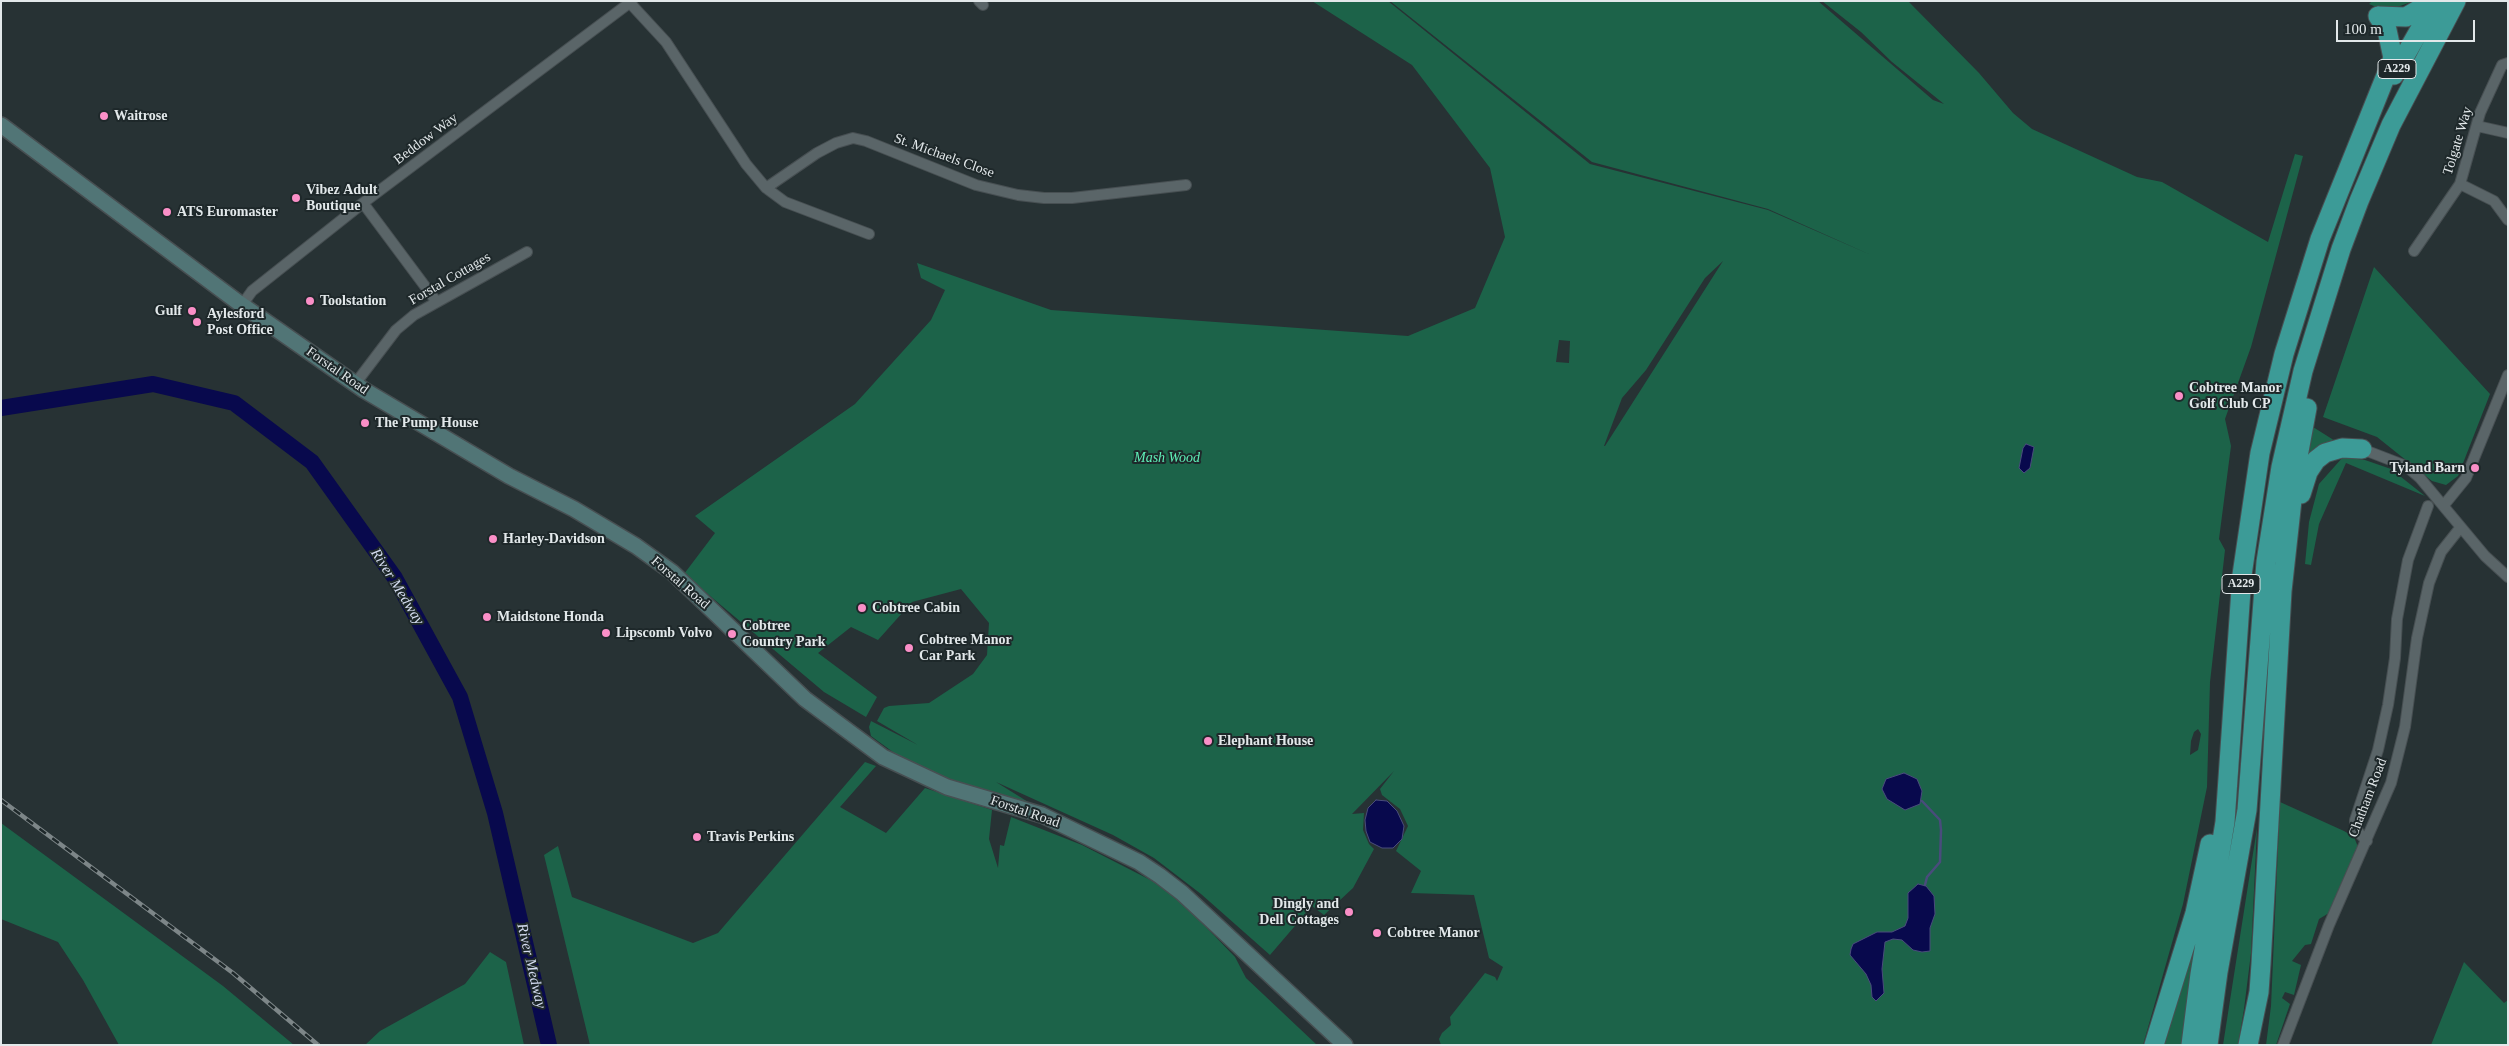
<!DOCTYPE html>
<html>
<head>
<meta charset="utf-8">
<style>
  body { margin:0 }
  #map { position:relative; width:2509px; height:1046px; overflow:hidden; background:#273234; font-family:Georgia,serif }
  canvas { display:block }
  .frame { position:absolute; inset:0; border:2px solid #e2e8ea; pointer-events:none }
  .scale { position:absolute; left:2336px; top:20px; width:139px; height:22px; box-sizing:border-box; border:2px solid #e2e8ea; border-top:0; padding-left:6px; font-size:15px; line-height:18px; white-space:nowrap; color:#e2e8ea; -webkit-text-stroke:4px #1e282a; paint-order:stroke }
</style>
</head>
<body>
<div id="map">
<canvas width="2509" height="1046"></canvas>
<div class="frame"></div>
<div class="scale">100 m</div>
</div>
<script>
const c = document.querySelector('canvas').getContext('2d');
c.lineJoin = 'round';
function fillPath(path, color) {
  c.fillStyle = color;
  c.fill(path, 'evenodd');
}
function shape(rows) {
  const path = new Path2D();
  for (const r of rows) {
    path.moveTo(r[0], r[1]);
    for (let i = 2; i < r.length; i += 2) path.lineTo(r[i], r[i + 1]);
  }
  return path;
}
function trace(path, color, width, dash) {
  c.strokeStyle = color;
  c.lineWidth = width;
  c.lineCap = dash ? 'butt' : 'round';
  c.setLineDash(dash || []);
  c.stroke(path);
}
function write(font, color, halo, rows, align = 'center') {
  c.font = font + ' Georgia,serif';
  c.lineWidth = 4;
  c.setLineDash([]);
  c.textBaseline = 'middle';
  c.strokeStyle = halo;
  c.fillStyle = color;
  for (const [text, x, y, turn = 0] of rows) {
    c.save();
    c.translate(x, y);
    c.rotate((+turn || 0) * Math.PI / 180);
    c.textAlign = isNaN(turn) ? turn : align;
    if (halo) c.strokeText(text, 0, 0);
    c.fillText(text, 0, 0);
    c.restore();
  }
}
fillPath(shape([
  [1312,1,1388,1,1590,164,1768,210,1871,255,1768,209,1592,162,1390,1,1818,1,1933,100,1944,104,1892,62,1861,32,1822,1,1908,1,1979,73,2013,113,2032,129,2137,177,2162,182,2268,242,2295,154,2303,156,2251,347,2225,419,2231,446,2219,539,2225,550,2210,682,2207,787,2183,904,2143,1045,1441,1045,1439,1039,1442,1033,1451,1025,1450,1017,1469,993,1485,973,1495,977,1497,981,1503,967,1489,958,1474,895,1411,893,1421,871,1396,851,1408,826,1400,809,1382,795,1380,789,1394,771,1352,814,1364,813,1363,830,1369,844,1374,849,1353,888,1324,915,1312,906,1270,955,1201,894,1154,858,1113,835,996,782,1033,805,954,783,912,766,871,736,869,727,871,721,918,745,877,721,884,708,889,706,929,703,973,674,987,655,989,623,961,589,912,602,878,640,851,627,818,653,877,697,866,717,824,692,684,574,715,533,695,516,855,404,931,320,945,290,921,278,917,263,1051,310,1408,336,1475,308,1505,237,1490,168,1412,65],
  [1723,261,1605,446,1604,446,1622,398,1646,370,1705,278],
  [1559,340,1570,341,1569,363,1556,362],
  [2198,729,2201,734,2198,750,2190,755,2191,741,2194,732],
  [2372,1,2414,1,2386,11,2369,4],
  [2374,267,2490,394,2458,476,2446,485,2432,481,2377,437,2323,417],
  [2313,427,2340,444,2306,470],
  [2343,457,2365,460,2391,469,2425,496,2346,463,2319,524,2311,565,2305,564,2309,522,2319,484],
  [865,762,876,766,840,807,886,833,925,788,992,810,989,839,998,868,1000,845,1004,846,1011,817,1082,845,1170,890,1235,957,1246,978,1317,1045,590,1045,544,855,558,846,572,897,693,943,718,933],
  [2280,802,2344,831,2354,837,2358,847,2329,913,2319,919,2311,944,2305,945,2292,961,2301,965,2294,995,2285,992,2282,998,2290,1004,2276,1045,2266,1045,2271,1006],
  [1,823,223,986,294,1045,119,1045,83,980,58,942,1,919],
  [2257,828,2251,953,2244,1009,2238,1045,2223,1045],
  [490,952,506,962,524,1045,365,1045,380,1031,465,984],
  [2188,956,2194,958,2183,1045,2163,1045],
  [2464,962,2504,1003,2508,1000,2508,1045,2431,1045]
]), '#1c6349');
const water = shape([
  [2026,444,2034,447,2030,468,2024,473,2019,468,2023,448,2026,444],
  [1904,773,1917,779,1922,791,1920,804,1905,810,1887,799,1882,789,1886,779,1904,773],
  [1376,800,1387,801,1397,811,1404,826,1402,839,1393,848,1382,848,1370,842,1366,831,1365,820,1368,808,1376,800],
  [1918,884,1926,886,1934,896,1935,914,1930,928,1930,951,1922,952,1913,950,1902,940,1893,939,1885,942,1882,969,1884,993,1876,1001,1872,997,1871,985,1866,974,1850,955,1851,949,1853,944,1877,932,1892,932,1905,926,1908,918,1908,893,1918,884]
]);
fillPath(water, '#08094d');
trace(water, '#494c7c', 1);
trace(shape([
  [1922,801,1940,820,1941,830,1940,862,1927,877,1925,885]
]), '#494c7c', 2.5);
trace(shape([
  [1,408,153,384,234,403,312,462,395,578,460,697,495,813,549,1045]
]), '#08094d', 16);
const street = shape([
  [979,1,983,5],
  [630,3,666,42,746,164,766,188,817,153,836,143,853,138,866,141,976,185,1018,195,1044,198,1072,198,1186,185],
  [2477,126,2508,133],
  [2460,184,2494,201,2508,220],
  [766,188,785,202,869,234],
  [363,203,436,301],
  [2414,251,2460,184,2480,113,2502,65,2508,63],
  [242,305,252,291,363,203,632,1],
  [355,384,396,330,414,315,527,252],
  [2362,449,2406,466,2420,478,2485,556,2508,577],
  [2444,505,2466,478,2508,375],
  [2367,841,2359,833,2355,826,2355,820,2378,750,2388,705,2395,658,2397,619,2408,560,2428,506],
  [2283,1045,2329,925,2391,783,2405,727,2417,638,2429,583,2441,552,2460,528]
]);
const secondary = shape([
  [1,125,239,303,364,390,509,476,574,509,636,546,672,572,805,699,883,757,947,787,1042,815,1139,862,1160,876,1182,893,1345,1045]
]);
const highway = shape([
  [2378,16,2406,17,2421,8,2426,1],
  [2394,75,2436,1],
  [2301,494,2308,472,2316,460,2325,453,2342,448,2362,449],
  [2154,1045,2195,913,2210,844],
  [2191,1045,2200,974,2225,822,2242,575,2260,453,2284,354,2320,239,2393,58,2387,30,2378,16],
  [2208,1045,2218,972,2247,810,2266,562,2281,467,2303,371,2341,249,2359,201,2391,125,2456,1],
  [2248,1045,2259,992,2261,964,2282,591,2295,473,2307,408]
]);
trace(street, '#474f52', 12);
trace(secondary, '#474f52', 18);
trace(highway, '#474f52', 21);
trace(street, '#5a6568', 10);
trace(secondary, '#517576', 15);
trace(highway, '#3c9b97', 19);
const rail = shape([
  [1,800,233,973,318,1045]
]);
trace(rail, '#7d8688', 4.5);
trace(rail, '#1e282a', 2.5, [8]);
for (const [x, y, r, color] of [
  [104,116,5,"#fa8fc7"],
  [296,198,5,"#fa8fc7"],
  [167,212,5,"#fa8fc7"],
  [310,301,5,"#fa8fc7"],
  [192,311,5,"#fa8fc7"],
  [197,322,5,"#fa8fc7"],
  [2179,396,5,"#fa8fc7"],
  [365,423,5,"#fa8fc7"],
  [2475,468,5,"#fa8fc7"],
  [493,539,5,"#fa8fc7"],
  [862,608,5,"#fa8fc7"],
  [487,617,5,"#fa8fc7"],
  [606,633,5,"#fa8fc7"],
  [732,634,5,"#fa8fc7"],
  [909,648,5,"#fa8fc7"],
  [1208,741,5,"#fa8fc7"],
  [697,837,5,"#fa8fc7"],
  [1349,912,5,"#fa8fc7"],
  [1377,933,5,"#fa8fc7"]
]) {
  const dot = new Path2D();
  dot.arc(x, y, r, 0, 2 * Math.PI);
  c.fillStyle = color;
  c.fill(dot);
  trace(dot, '#1e282a', 2);
}
for (const [x, y, w] of [
  [2397,69,38],
  [2241,584,38]
]) {
  const box = new Path2D();
  box.roundRect(x - w / 2, y - 9.5, w, 19, 4);
  c.fillStyle = '#1e282a';
  c.fill(box);
  trace(box, '#e2e8ea', 1);
}
write('bold 12px', '#e2e8ea', null, [
  ["A229",2397,69],
  ["A229",2241,584]
]);
write('bold 14px', '#e2e8ea', '#1e282a', [
  ["Waitrose",114,116],
  ["Vibez Adult",306,190],
  ["Boutique",306,206],
  ["ATS Euromaster",177,212],
  ["Toolstation",320,301],
  ["Gulf",182,311,"right"],
  ["Aylesford",207,314],
  ["Post Office",207,330],
  ["Cobtree Manor",2189,388],
  ["Golf Club CP",2189,404],
  ["The Pump House",375,423],
  ["Tyland Barn",2465,468,"right"],
  ["Harley-Davidson",503,539],
  ["Cobtree Cabin",872,608],
  ["Maidstone Honda",497,617],
  ["Cobtree",742,626],
  ["Country Park",742,642],
  ["Lipscomb Volvo",616,633],
  ["Cobtree Manor",919,640],
  ["Car Park",919,656],
  ["Elephant House",1218,741],
  ["Travis Perkins",707,837],
  ["Dingly and",1339,904,"right"],
  ["Dell Cottages",1339,920,"right"],
  ["Cobtree Manor",1387,933]
], 'left');
write('14px', '#e2e8ea', '#1e282a', [
  ["Beddow Way",426,139,-37],
  ["Tolgate Way",2458,141,-73],
  ["St. Michaels Close",944,156,20],
  ["Forstal Cottages",450,279,-30],
  ["Forstal Road",337,371,35],
  ["Forstal Road",680,583,41],
  ["Chatham Road",2368,798,-69],
  ["Forstal Road",1025,812,19]
]);
write('italic 14px', '#5ff0b8', '#1e282a', [
  ["Mash Wood",1167,458]
]);
write('italic 15px', '#d4dcf0', '#1e282a', [
  ["River Medway",397,587,58],
  ["River Medway",531,966,77]
]);
</script>
</body>
</html>
